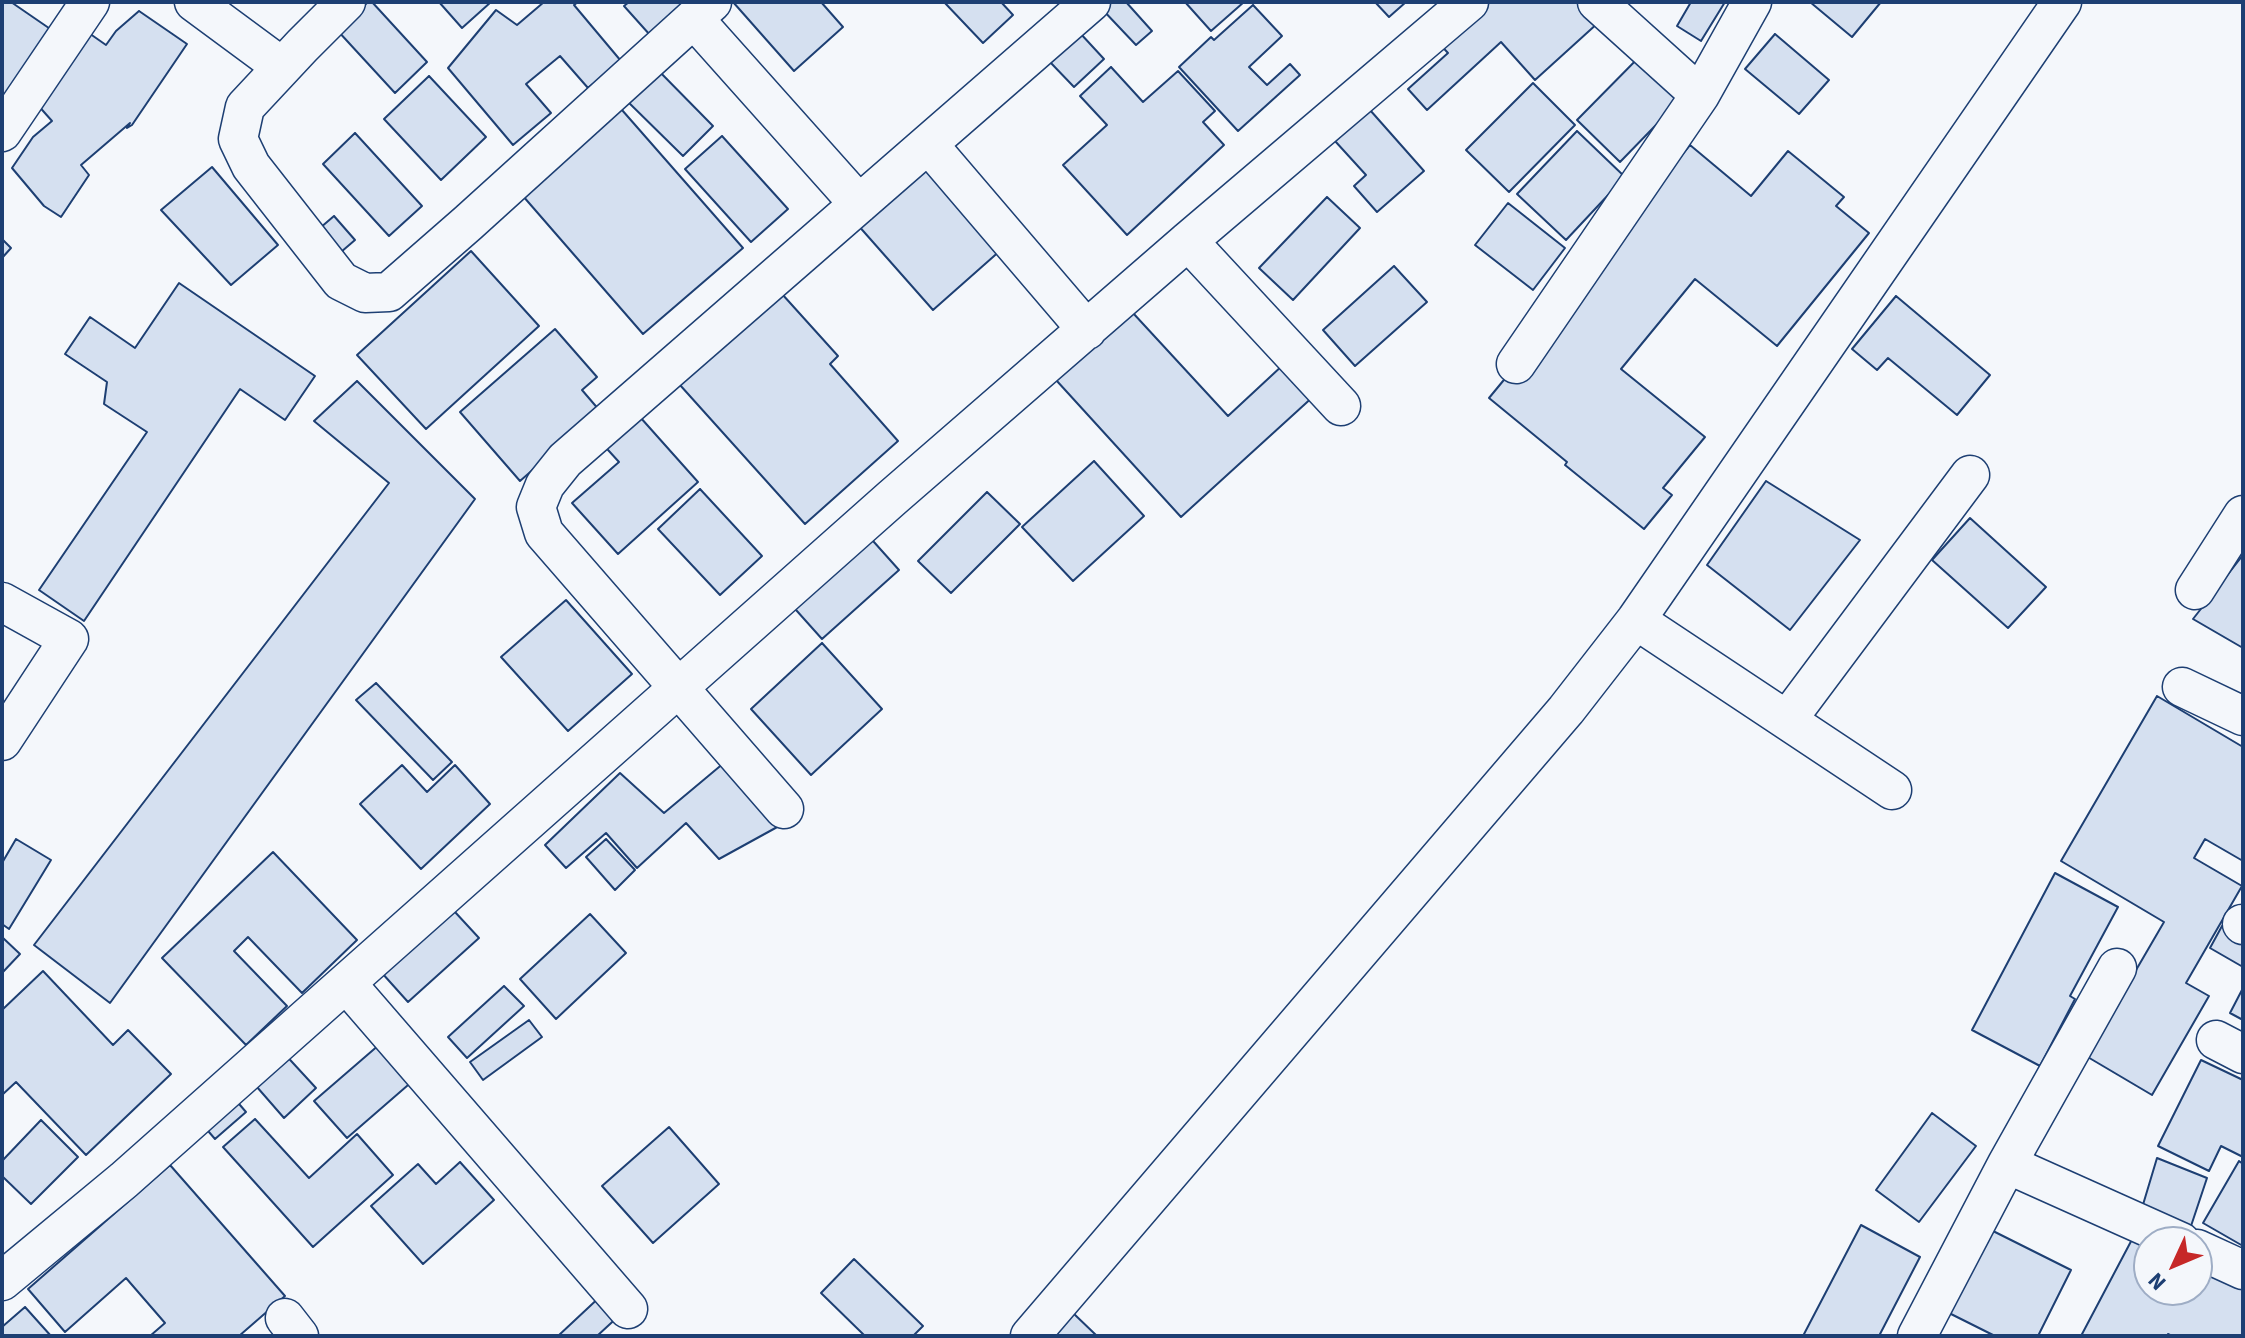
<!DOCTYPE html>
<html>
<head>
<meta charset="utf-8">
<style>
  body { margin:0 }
  #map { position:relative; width:2245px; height:1338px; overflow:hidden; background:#f4f7fb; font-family:"Source Sans 3",sans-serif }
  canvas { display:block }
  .frame { position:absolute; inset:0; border:4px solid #1d3f73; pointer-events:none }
  .north { position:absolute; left:2133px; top:1226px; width:80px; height:80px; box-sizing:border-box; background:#f4f7fb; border:2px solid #9eadc5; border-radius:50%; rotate:226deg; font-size:22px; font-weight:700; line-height:32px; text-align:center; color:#1d3f73 }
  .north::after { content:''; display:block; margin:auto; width:28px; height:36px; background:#c62828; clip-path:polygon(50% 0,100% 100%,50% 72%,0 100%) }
</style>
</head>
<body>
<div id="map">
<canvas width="2245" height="1338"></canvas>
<div class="frame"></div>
<div class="north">N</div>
</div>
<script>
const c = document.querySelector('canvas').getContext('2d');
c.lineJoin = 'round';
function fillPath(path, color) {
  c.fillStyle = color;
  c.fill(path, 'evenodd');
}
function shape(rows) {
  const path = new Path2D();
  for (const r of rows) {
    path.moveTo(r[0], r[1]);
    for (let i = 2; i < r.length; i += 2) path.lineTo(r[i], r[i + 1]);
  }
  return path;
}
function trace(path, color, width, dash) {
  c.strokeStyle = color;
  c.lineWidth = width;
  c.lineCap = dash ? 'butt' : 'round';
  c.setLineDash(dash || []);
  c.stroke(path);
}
const building = shape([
  [2,2,11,2,59,35,2,120,2,2],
  [368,2,372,2,427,62,395,93,337,30,368,2],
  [439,2,491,2,462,28,439,2],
  [544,2,578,2,574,5,621,61,588,88,560,56,526,84,551,113,513,145,448,68,496,10,517,25,544,2],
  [629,2,680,2,683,5,650,35,624,6,629,2],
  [733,2,821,2,843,27,794,71,733,2],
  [944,2,1001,2,1013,15,983,43,944,2],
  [1108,2,1126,2,1152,31,1136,45,1101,8,1108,2],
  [1185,2,1244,2,1211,31,1185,2],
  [1375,2,1406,2,1389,17,1375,2],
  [1474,2,1601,2,1610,12,1535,80,1501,42,1427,110,1408,89,1448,53,1434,38,1474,2],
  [1691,2,1725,2,1701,41,1677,26,1691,2],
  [1810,2,1881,2,1852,37,1810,2],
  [1253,5,1282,36,1249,67,1267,85,1290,64,1300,75,1238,131,1179,67,1211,37,1214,40,1253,5],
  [139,11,187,44,132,125,127,128,130,123,81,165,89,175,61,217,44,206,12,168,33,137,52,121,36,103,86,31,106,45,116,31,139,11],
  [1080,33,1104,59,1074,87,1050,62,1080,33],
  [1775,34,1829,80,1799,114,1745,69,1775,34],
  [1648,48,1690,90,1620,162,1577,120,1648,48],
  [652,64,713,126,683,156,621,95,652,64],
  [1111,67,1143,102,1178,71,1215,111,1203,122,1224,145,1127,235,1063,165,1107,125,1080,96,1111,67],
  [429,76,486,137,441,180,384,119,429,76],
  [1533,83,1575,125,1509,192,1466,150,1533,83],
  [615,102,743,248,643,334,516,188,615,102],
  [1370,110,1424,171,1377,212,1354,186,1366,175,1335,141,1370,110],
  [1577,131,1625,177,1566,240,1517,194,1577,131],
  [355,133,422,206,389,236,323,164,355,133],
  [722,136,788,209,751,242,685,169,722,136],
  [1690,145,1751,196,1788,151,1844,197,1836,206,1869,233,1777,346,1695,279,1621,369,1705,437,1663,488,1672,495,1644,529,1565,465,1567,462,1489,398,1643,211,1639,207,1690,145],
  [924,163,1002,249,933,310,857,224,924,163],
  [212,167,278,245,231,285,161,210,212,167],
  [1327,197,1360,228,1293,300,1259,268,1327,197],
  [1508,203,1565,248,1533,290,1475,245,1508,203],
  [334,216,355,240,341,252,320,228,334,216],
  [2,239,11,248,2,258,2,239],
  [471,251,539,326,426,429,357,355,471,251],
  [1394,266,1427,302,1355,366,1323,330,1394,266],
  [179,283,315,376,285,420,240,389,84,621,39,590,147,432,104,404,107,382,65,354,90,317,135,348,179,283],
  [773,284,838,356,830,364,898,441,805,524,671,375,773,284],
  [1896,296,1990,375,1957,415,1888,358,1877,370,1852,349,1896,296],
  [1121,300,1228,416,1298,351,1327,384,1181,517,1046,369,1121,300],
  [555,329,597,377,582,390,600,411,520,481,460,412,555,329],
  [357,381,475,499,110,1003,34,945,389,483,314,421,357,381],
  [632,408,698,482,618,554,572,503,619,462,598,439,632,408],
  [1094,461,1144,516,1073,581,1022,527,1094,461],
  [1766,481,1860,540,1790,630,1707,565,1766,481],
  [700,489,762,556,720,595,658,529,700,489],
  [987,492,1020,524,951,593,918,561,987,492],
  [1970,518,2046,587,2008,628,1932,560,1970,518],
  [865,532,899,570,822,639,788,601,865,532],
  [2243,555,2243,648,2193,619,2243,555],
  [566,600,632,674,568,731,501,657,566,600],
  [822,643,882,709,811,775,751,709,822,643],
  [376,683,452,762,433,780,356,700,376,683],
  [2157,696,2243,747,2243,861,2205,839,2194,858,2242,886,2186,983,2209,996,2152,1095,2086,1056,2164,922,2061,861,2157,696],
  [731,757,790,820,719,859,686,823,637,868,606,833,566,868,545,845,620,773,664,813,731,757],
  [402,765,427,792,455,765,490,804,421,869,360,804,402,765],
  [16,839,51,860,9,929,2,924,2,863,16,839],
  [606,839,635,870,615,890,586,857,606,839],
  [273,852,357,940,302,993,248,937,234,951,287,1006,246,1045,162,958,273,852],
  [2055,873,2118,907,2070,996,2075,999,2040,1066,1972,1030,2055,873],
  [443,899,479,938,408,1002,373,963,443,899],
  [590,914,626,953,556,1019,520,979,590,914],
  [2222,926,2243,938,2243,967,2210,948,2222,926],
  [2,937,20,954,2,973,2,937],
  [43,971,113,1045,128,1030,171,1074,86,1155,16,1082,2,1095,2,1010,43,971],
  [504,986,524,1006,467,1058,448,1037,504,986],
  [2243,988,2243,1020,2230,1013,2243,988],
  [529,1020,542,1037,483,1080,470,1062,529,1020],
  [380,1044,415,1079,347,1138,314,1101,380,1044],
  [281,1050,316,1088,284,1118,250,1079,281,1050],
  [2201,1060,2243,1080,2243,1157,2221,1146,2209,1171,2158,1146,2201,1060],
  [227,1090,246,1112,215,1139,196,1117,227,1090],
  [1932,1113,1976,1146,1919,1222,1876,1190,1932,1113],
  [255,1119,309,1178,357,1134,393,1175,313,1247,223,1147,255,1119],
  [41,1120,78,1157,31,1204,2,1176,2,1161,41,1120],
  [669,1127,719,1184,653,1243,602,1186,669,1127],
  [2157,1158,2207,1178,2187,1238,2139,1218,2157,1158],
  [2239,1161,2243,1164,2243,1246,2203,1223,2239,1161],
  [460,1162,494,1200,423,1264,371,1206,418,1164,436,1184,460,1162],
  [170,1165,285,1296,239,1336,150,1336,165,1323,126,1278,65,1332,28,1289,170,1165],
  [1861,1225,1920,1257,1879,1336,1803,1336,1861,1225],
  [1991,1230,2071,1270,2038,1336,1995,1336,1949,1313,1991,1230],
  [2137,1230,2149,1242,2149,1290,2197,1290,2197,1262,2243,1287,2243,1336,2172,1336,2168,1334,2167,1336,2081,1336,2137,1230],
  [854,1259,923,1326,913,1336,865,1336,821,1293,854,1259],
  [604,1293,622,1313,597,1336,558,1336,604,1293],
  [25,1307,51,1336,2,1336,2,1327,25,1307],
  [1072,1312,1097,1336,1048,1336,1072,1312]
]);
fillPath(building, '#d5e0f0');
trace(building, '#1d3f73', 2);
const minor = shape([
  [194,2,282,67],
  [346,2,302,46,245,107,238,139,251,166,341,281,365,293,389,292,468,223,712,2],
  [1597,2,1700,95],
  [694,19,859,204],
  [2,132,90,2],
  [928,144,1087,330],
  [1188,241,1341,406],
  [1516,364,1700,95,1752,2],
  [2195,590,2243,515],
  [2,602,69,639,2,741],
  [1636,620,1892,790],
  [2182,687,2243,716],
  [1787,720,1970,475],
  [784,809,544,533,536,507,545,485,565,460,1091,2],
  [2242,924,2243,925],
  [346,983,628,1309],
  [2216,1040,2243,1054],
  [2007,1164,2117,968],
  [2197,1249,2243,1270],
  [2,1281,124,1180,892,498,1188,241,1469,2],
  [285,1318,299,1336],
  [1030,1336,1566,710,1636,620,2062,2],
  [1917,1336,2007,1164,2181,1242]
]);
trace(minor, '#1d3f73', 41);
trace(minor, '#f4f7fb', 38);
</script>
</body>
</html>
